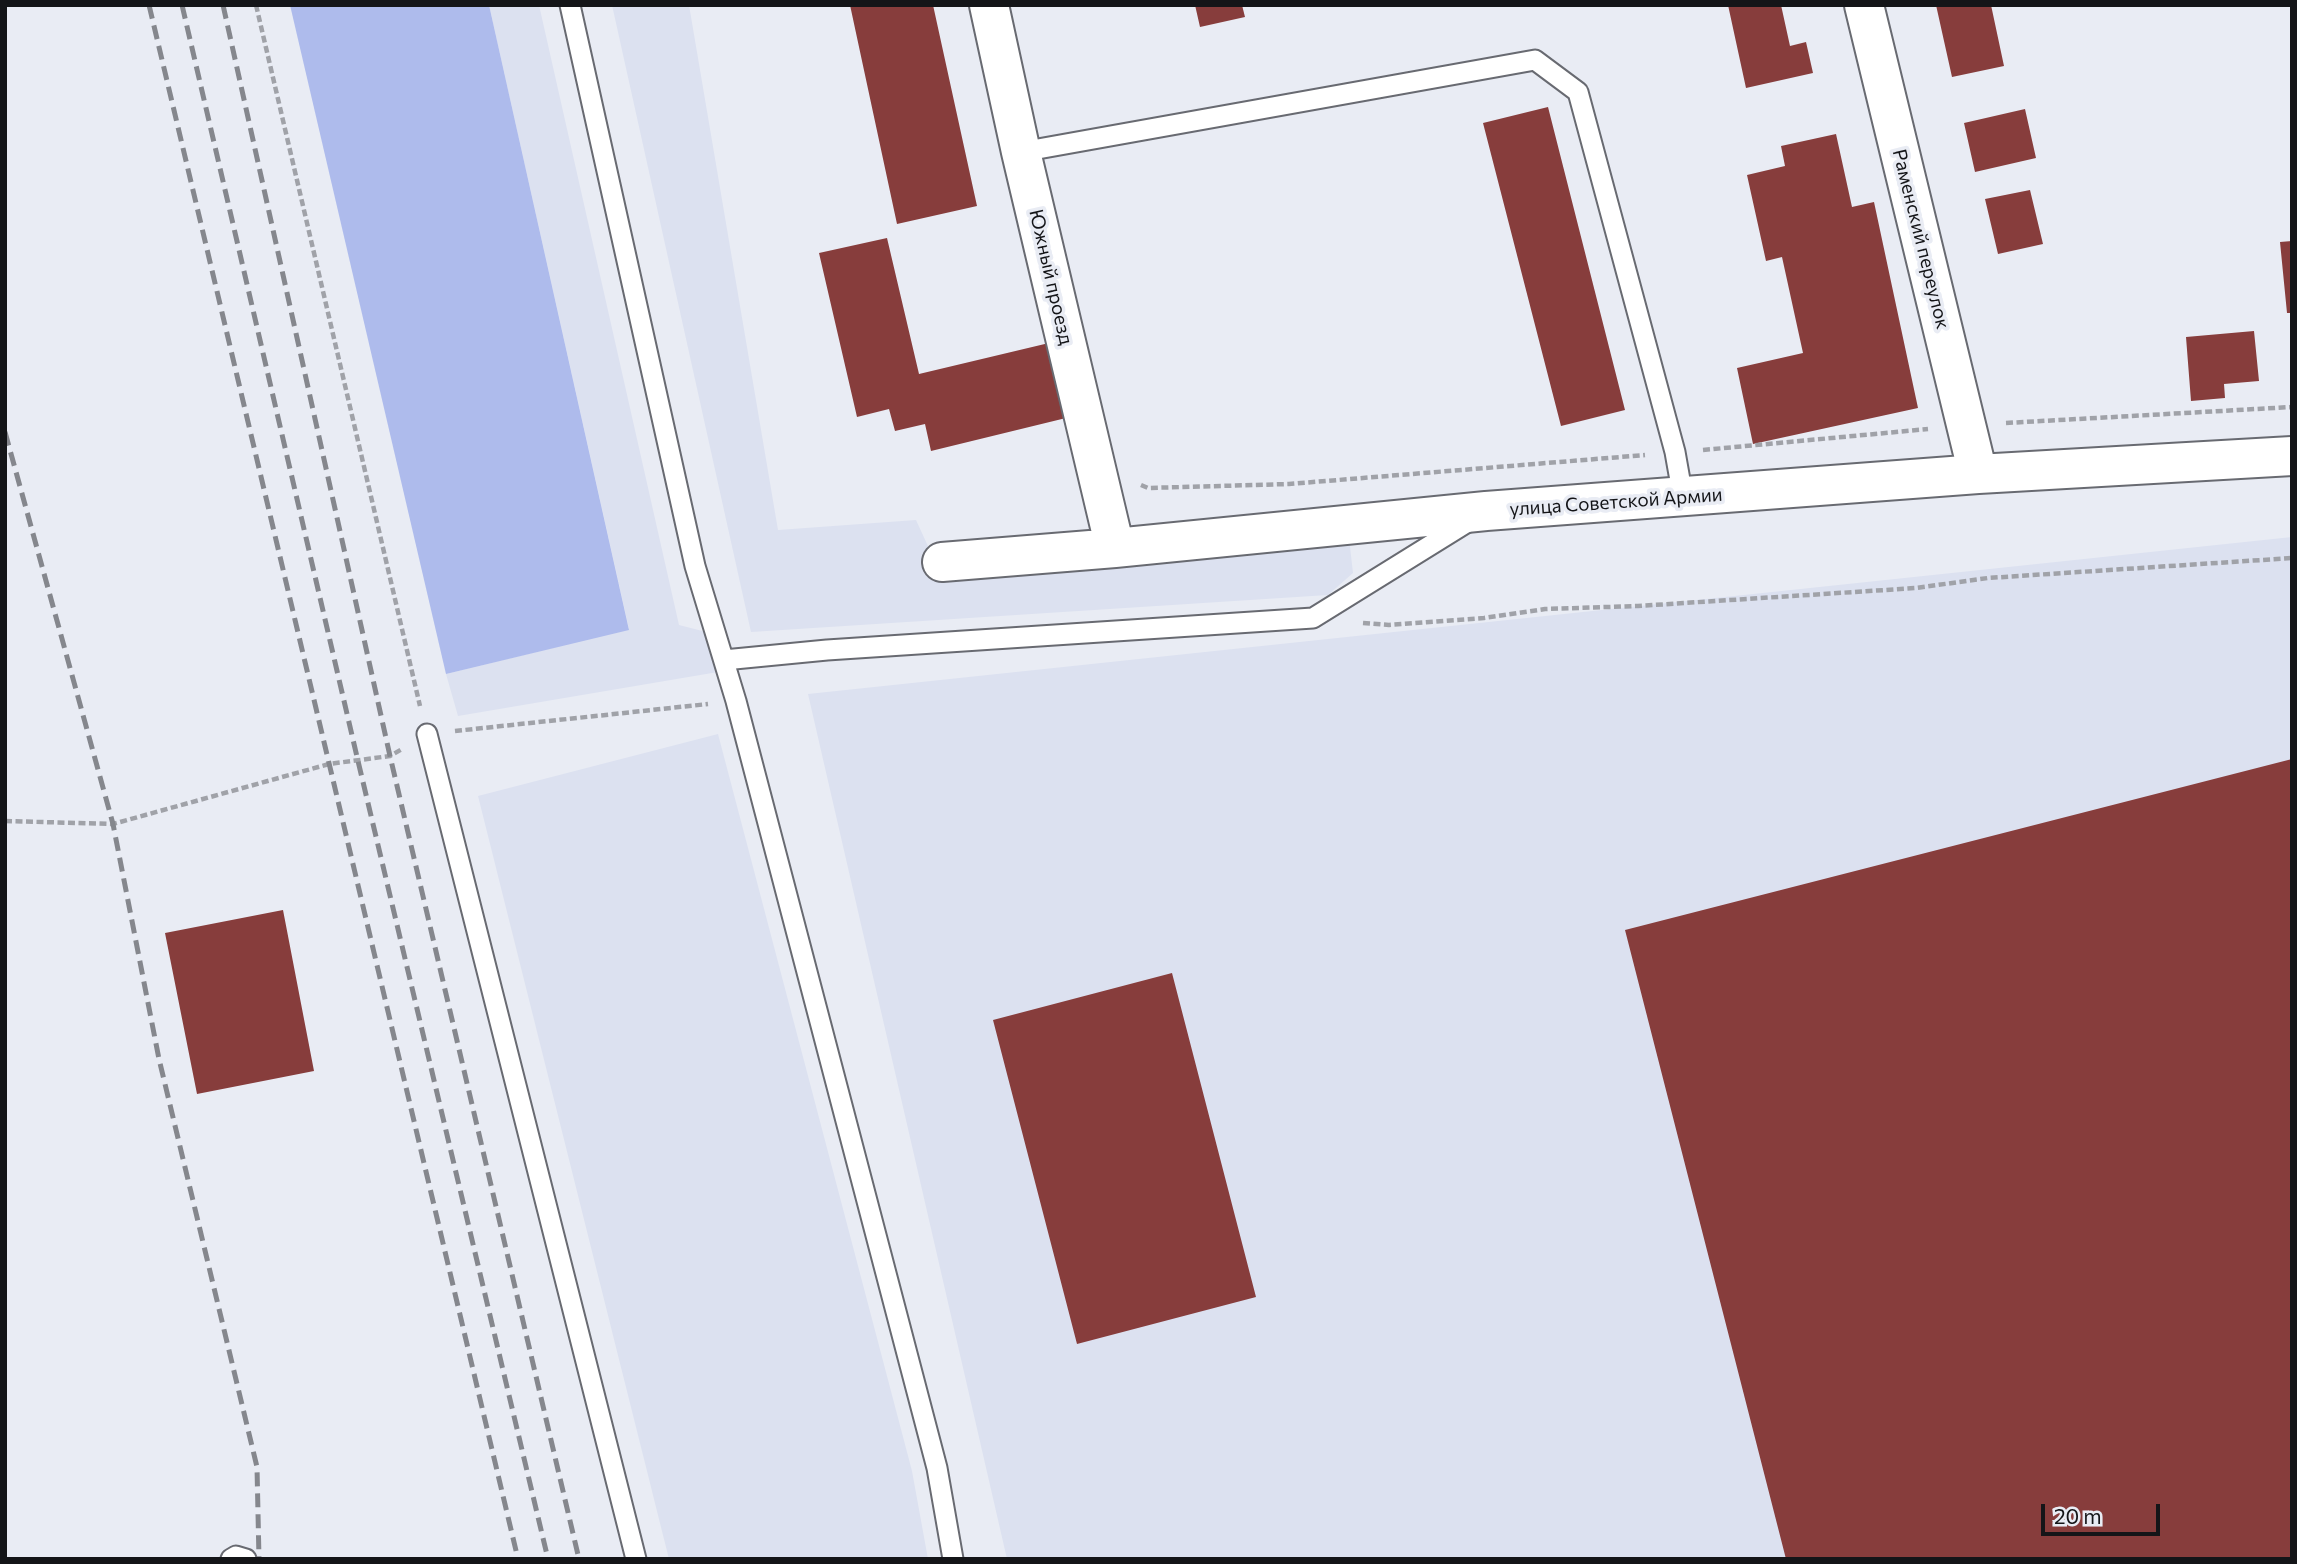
<!DOCTYPE html>
<html>
<head>
<meta charset="utf-8">
<style>
  body { margin:0 }
  #map { position:relative; width:2297px; height:1564px; overflow:hidden; background:#e9ecf4; font-family:Commissioner,sans-serif }
  canvas { display:block }
  .frame { position:absolute; inset:0; border:7px solid #141518; pointer-events:none }
  .scale { position:absolute; left:2041px; top:1504px; width:119px; height:32px; box-sizing:border-box; border:4px solid #141518; border-top:0; padding-left:9px; font-size:21px; line-height:24px; white-space:nowrap; color:#141518; -webkit-text-stroke:5px #e9ecf4; paint-order:stroke }
</style>
</head>
<body>
<div id="map">
<canvas width="2297" height="1564"></canvas>
<div class="frame"></div>
<div class="scale">20 m</div>
</div>
<script>
const c = document.querySelector('canvas').getContext('2d');
c.lineJoin = 'round';
function fillPath(path, color) {
  c.fillStyle = color;
  c.fill(path, 'evenodd');
}
function shape(rows) {
  const path = new Path2D();
  for (const r of rows) {
    path.moveTo(r[0], r[1]);
    for (let i = 2; i < r.length; i += 2) path.lineTo(r[i], r[i + 1]);
  }
  return path;
}
function trace(path, color, width, dash) {
  c.strokeStyle = color;
  c.lineWidth = width;
  c.lineCap = dash ? 'butt' : 'round';
  c.setLineDash(dash || []);
  c.stroke(path);
}
function write(font, color, halo, rows, align = 'center') {
  c.font = font + ' Commissioner,sans-serif';
  c.lineWidth = 7;
  c.setLineDash([]);
  c.textBaseline = 'middle';
  c.strokeStyle = halo;
  c.fillStyle = color;
  for (const [text, x, y, turn = 0] of rows) {
    c.save();
    c.translate(x, y);
    c.rotate((+turn || 0) * Math.PI / 180);
    c.textAlign = isNaN(turn) ? turn : align;
    if (halo) c.strokeText(text, 0, 0);
    c.fillText(text, 0, 0);
    c.restore();
  }
}
fillPath(shape([
  [489,5,539,5,679,625,710,633,718,672,458,716,446,674,629,629],
  [612,5,689,5,778,530,916,520,938,568,1349,538,1353,573,1328,595,751,632],
  [2292,537,2292,1559,1007,1559,808,694],
  [718,734,912,1471,928,1559,669,1559,478,796]
]), '#dce1f0');
fillPath(shape([
  [290,5,489,5,629,630,446,674]
]), '#aebbec');
fillPath(shape([
  [850,5,933,5,977,206,897,224],
  [1195,5,1242,5,1245,17,1200,27],
  [1728,5,1781,5,1790,46,1806,42,1813,73,1746,88],
  [1936,5,1991,5,2004,66,1952,77],
  [1548,107,1625,410,1561,426,1483,123],
  [2025,109,2036,158,1975,172,1964,123],
  [1836,134,1852,207,1874,202,1918,408,1753,444,1737,368,1803,353,1782,257,1766,261,1747,175,1785,166,1781,146],
  [2030,190,2043,244,1998,254,1985,199],
  [887,238,919,374,1049,343,1066,418,931,451,925,424,895,431,889,409,857,417,819,253],
  [2292,241,2292,313,2287,313,2280,242],
  [2254,331,2259,381,2224,384,2225,398,2191,401,2186,337],
  [2292,759,2292,1558,1786,1559,1625,930],
  [283,910,314,1071,197,1094,165,933],
  [1172,973,1256,1297,1077,1344,993,1020]
]), '#873d3c');
const service = shape([
  [570,5,695,566,736,701,937,1468,953,1559],
  [1021,152,1535,60,1578,92,1675,452,1683,497],
  [724,660,827,650,1313,618,1471,520],
  [427,734,636,1559],
  [231,1559,236,1556,246,1559]
]);
const minor = shape([
  [989,5,1021,152,1115,548],
  [1864,5,1978,474],
  [942,562,1115,548,1486,511,1978,474,2292,456]
]);
trace(service, '#686a71', 23);
trace(minor, '#686a71', 42);
trace(shape([
  [256,5,420,706],
  [2006,423,2292,407],
  [1703,450,1928,429],
  [1141,485,1148,488,1289,484,1645,455],
  [1363,623,1389,625,1484,618,1545,609,1638,606,1916,588,1988,578,2292,558],
  [455,731,708,704],
  [5,821,113,824,329,764,390,756,402,749]
]), '#a0a2a8', 4.5, [7, 3.5]);
trace(service, '#fff', 19);
trace(minor, '#fff', 38);
trace(shape([
  [149,5,518,1559],
  [182,5,358,761,548,1559],
  [223,5,390,756,579,1559],
  [5,432,113,824,159,1059,257,1467,259,1559]
]), '#85878d', 5, [14, 7]);
write('19px', '#141518', '#e9ecf4', [
  ["Раменский переулок",1921,239,76],
  ["Южный проезд",1051,277,77],
  ["улица Советской Армии",1616,502,-4]
]);
</script>
</body>
</html>
